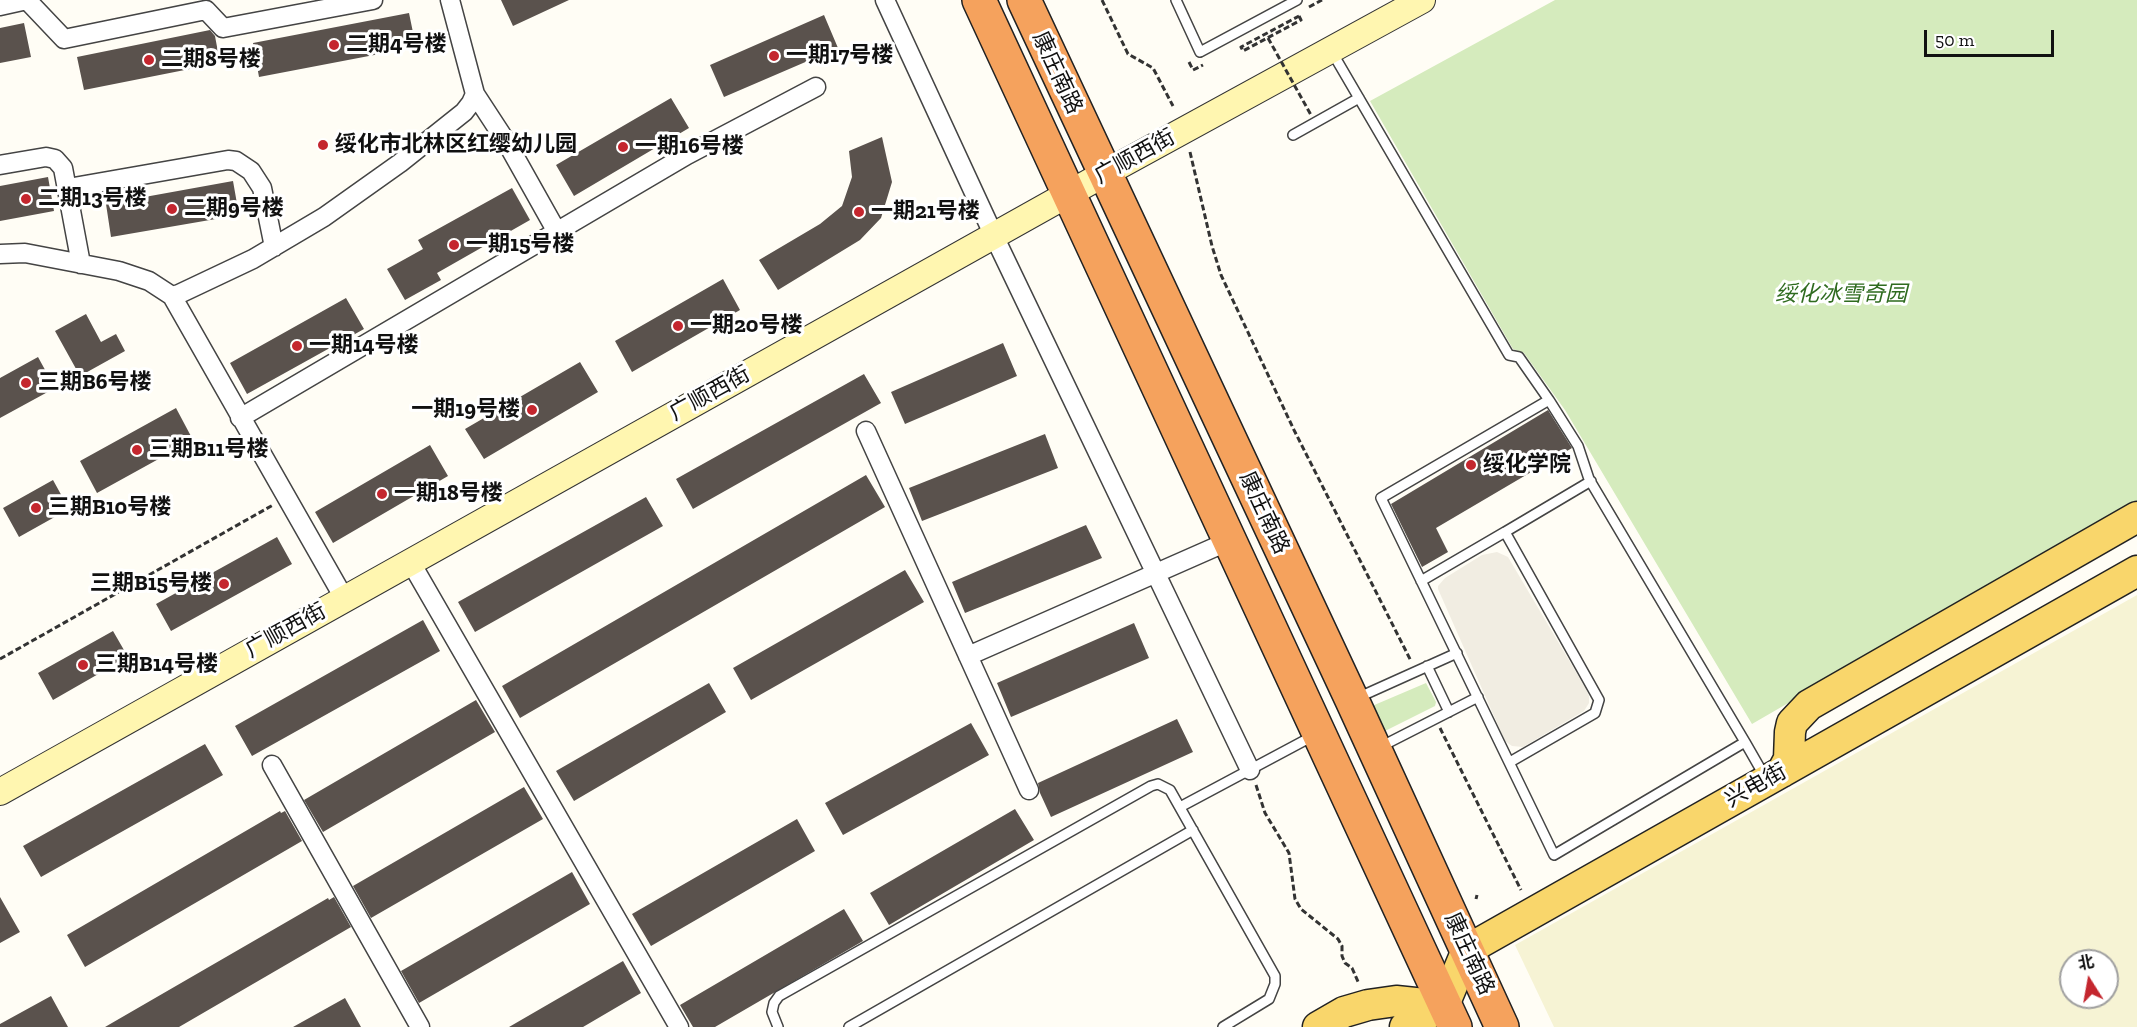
<!DOCTYPE html>
<html>
<head>
<meta charset="utf-8">
<style>
  body { margin:0 }
  #map { position:relative; width:2137px; height:1027px; overflow:hidden; background:#fffdf5; font-family:"Zilla Slab","Noto Sans SC",serif }
  canvas { display:block }
  .north { position:absolute; left:2059px; top:949px; width:60px; height:60px; box-sizing:border-box; background:#fff; border:2px solid #a0a0a0; border-radius:50%; rotate:349deg; font-size:16px; font-weight:700; line-height:24px; text-align:center; color:#111 }
  .north::after { content:''; display:block; margin:auto; width:21px; height:27px; background:#c4262e; clip-path:polygon(50% 0,100% 100%,50% 72%,0 100%) }
  .scale { position:absolute; left:1924px; top:30px; width:130px; height:27px; box-sizing:border-box; border:3px solid #111; border-top:0; padding-left:8px; font-size:18px; line-height:21px; white-space:nowrap; color:#111; -webkit-text-stroke:4px #fff; paint-order:stroke }
</style>
</head>
<body>
<div id="map">
<canvas width="2137" height="1027"></canvas>
<div class="north">北</div>
<div class="scale">50 m</div>
</div>
<script>
const c = document.querySelector('canvas').getContext('2d');
c.lineJoin = 'round';
function fillPath(path, color) {
  c.fillStyle = color;
  c.fill(path, 'evenodd');
}
function shape(rows) {
  const path = new Path2D();
  for (const r of rows) {
    path.moveTo(r[0], r[1]);
    for (let i = 2; i < r.length; i += 2) path.lineTo(r[i], r[i + 1]);
  }
  return path;
}
function trace(path, color, width, dash) {
  c.strokeStyle = color;
  c.lineWidth = width;
  c.lineCap = dash ? 'butt' : 'round';
  c.setLineDash(dash || []);
  c.stroke(path);
}
function write(font, color, halo, rows, align = 'center') {
  c.font = font + ' "Zilla Slab","Noto Sans SC",serif';
  c.lineWidth = 6;
  c.setLineDash([]);
  c.textBaseline = 'middle';
  c.strokeStyle = halo;
  c.fillStyle = color;
  for (const [text, x, y, turn = 0] of rows) {
    c.save();
    c.translate(x, y);
    c.rotate((+turn || 0) * Math.PI / 180);
    c.textAlign = isNaN(turn) ? turn : align;
    if (halo) c.strokeText(text, 0, 0);
    c.fillText(text, 0, 0);
    c.restore();
  }
}
fillPath(shape([
  [2137,595,2137,1027,1554,1027,1515,945],
  [2071,961,2107,961,2107,997,2071,997]
]), '#f6f3d4');
fillPath(shape([
  [1555,0,2137,0,2137,501,1752,724,1565,410,1524,353,1513,349,1370,101],
  [1426,683,1436,702,1435,706,1383,732,1372,706]
]), '#d5ebbd');
fillPath(shape([
  [1497,552,1508,557,1586,689,1589,696,1589,703,1584,711,1523,747,1512,746,1505,741,1438,589,1438,586,1445,578,1482,555]
]), '#f1ede2');
fillPath(shape([
  [501,0,569,0,513,26],
  [409,13,416,47,259,77,253,43],
  [824,15,838,48,724,97,710,65],
  [24,23,31,57,0,63,0,28],
  [210,30,215,36,220,63,84,90,77,57],
  [671,98,689,128,574,196,556,165],
  [882,137,892,182,881,218,860,240,778,290,759,260,820,224,842,206,852,177,849,151],
  [48,177,54,211,0,221,0,186],
  [233,181,239,215,111,237,106,204],
  [512,188,530,220,437,273,441,280,405,300,387,269,423,249,418,240],
  [723,279,740,310,632,372,615,341],
  [346,298,364,329,247,394,230,363],
  [86,314,101,342,116,334,125,351,80,376,55,331],
  [1003,343,1017,376,905,424,891,392],
  [38,357,55,388,0,418,0,378],
  [580,362,598,392,484,459,465,429],
  [864,374,881,403,693,509,676,479],
  [176,408,193,440,97,493,80,461],
  [1548,410,1572,448,1436,528,1448,552,1422,567,1391,504],
  [1045,434,1058,468,922,521,909,488],
  [430,445,448,476,333,543,315,512],
  [866,475,885,507,520,718,502,686],
  [53,480,69,509,19,537,3,508],
  [646,497,663,526,475,632,458,602],
  [1086,525,1102,558,965,613,952,582],
  [277,537,292,564,171,631,156,604],
  [905,570,924,602,751,700,733,668],
  [423,620,440,651,252,756,235,726],
  [1134,623,1149,658,1011,717,997,683],
  [113,631,128,657,53,700,38,673],
  [709,683,726,712,574,801,556,771],
  [476,700,495,732,323,832,304,800],
  [1177,719,1193,752,1051,817,1040,793,1038,783],
  [971,723,989,755,843,835,825,803],
  [205,744,223,775,41,877,23,846],
  [524,787,543,819,371,918,353,886],
  [1015,809,1034,840,889,925,870,893],
  [280,811,281,813,285,811,302,841,85,967,67,935],
  [797,819,815,851,651,946,632,914],
  [572,872,590,904,419,1003,401,971],
  [0,897,20,932,0,943],
  [334,897,351,927,179,1027,105,1027,328,898,329,900],
  [844,909,863,941,715,1027,693,1027,680,1005],
  [623,961,641,993,583,1027,509,1027],
  [51,996,68,1027,0,1027,0,1024],
  [345,998,361,1027,293,1027]
]), '#5a524d');
const lane = shape([
  [1176,0,1200,52,1297,0],
  [1332,52,1509,355,1519,357,1549,400,1578,446,1589,479,1745,742,1554,855,1381,498,1549,400],
  [1293,135,1359,98],
  [1421,581,1505,532],
  [1427,666,1449,712],
  [1357,698,1457,653],
  [1745,742,1765,777],
  [1380,747,1478,697],
  [1510,762,1595,713,1599,700,1505,532,1591,481],
  [1180,807,1313,736],
  [778,1027,772,1012,774,1003,779,996,1151,786,1158,784,1170,790,1275,976,1275,984,1269,999,1223,1027],
  [849,1027,1193,830]
]);
const street = shape([
  [885,0,994,236,1250,770],
  [0,6,27,0,64,39,206,10,223,28,373,0],
  [475,94,507,143,557,232],
  [0,165,46,157,55,159,63,168,81,264],
  [68,188,228,160,236,161,251,171,262,188,274,247],
  [0,254,25,253,119,271,149,281,172,296,179,294,253,259,324,217,400,163,464,112,471,103,475,94,450,0],
  [172,296,344,598],
  [240,418,687,155,816,87],
  [866,431,1029,790],
  [410,561,679,1027],
  [968,656,1229,541],
  [272,765,420,1027]
]);
const secondary = shape([
  [0,792,1104,174,1422,0]
]);
const primary = shape([
  [1782,772,1789,759,1790,732,1792,723,1809,705,2137,517],
  [1318,1027,1344,1012,1368,1005,1396,1001,1444,1006],
  [1405,1027,1444,1005,1467,950,2137,571]
]);
const highway = shape([
  [979,0,1455,1027],
  [1024,0,1352,700,1502,1027]
]);
trace(lane, '#444', 12);
trace(street, '#444', 21);
trace(secondary, '#333', 28);
trace(primary, '#222', 33);
trace(highway, '#222', 36);
trace(shape([
  [1102,0,1128,54,1153,68,1173,106],
  [1309,7,1322,0],
  [1299,16,1301,20,1243,51,1241,47,1299,16],
  [1189,62,1193,70,1203,65],
  [1190,152,1212,246,1221,275,1294,430,1411,661],
  [0,659,273,505],
  [1440,728,1521,890],
  [1256,785,1265,813,1289,853,1295,899,1301,909,1338,939,1342,946,1342,956,1345,963,1352,968,1359,984],
  [1476,899,1477,895]
]), '#333', 3, [6, 3]);
trace(lane, '#fff', 9);
trace(street, '#fff', 18);
trace(secondary, '#fff6b0', 26);
trace(primary, '#f9d66b', 30);
trace(highway, '#f5a25d', 33);
trace(shape([
  [1268,38,1311,115]
]), '#333', 3, [6, 3]);
for (const [x, y, r, color] of [
  [334,45,6,"#c4262e"],
  [774,56,6,"#c4262e"],
  [149,60,6,"#c4262e"],
  [323,145,6,"#c4262e"],
  [623,147,6,"#c4262e"],
  [26,199,6,"#c4262e"],
  [172,209,6,"#c4262e"],
  [859,212,6,"#c4262e"],
  [454,245,6,"#c4262e"],
  [678,326,6,"#c4262e"],
  [297,346,6,"#c4262e"],
  [26,383,6,"#c4262e"],
  [532,410,6,"#c4262e"],
  [137,450,6,"#c4262e"],
  [1471,465,6,"#c4262e"],
  [382,494,6,"#c4262e"],
  [36,508,6,"#c4262e"],
  [224,584,6,"#c4262e"],
  [83,665,6,"#c4262e"]
]) {
  const dot = new Path2D();
  dot.arc(x, y, r, 0, 2 * Math.PI);
  c.fillStyle = color;
  c.fill(dot);
  trace(dot, '#fff', 2);
}
write('bold 22px', '#111', '#fff', [
  ["二期4号楼",346,45],
  ["一期17号楼",786,56],
  ["二期8号楼",161,60],
  ["绥化市北林区红缨幼儿园",335,145],
  ["一期16号楼",635,147],
  ["二期13号楼",38,199],
  ["二期9号楼",184,209],
  ["一期21号楼",871,212],
  ["一期15号楼",466,245],
  ["一期20号楼",690,326],
  ["一期14号楼",309,346],
  ["三期B6号楼",38,383],
  ["一期19号楼",520,410,"right"],
  ["三期B11号楼",149,450],
  ["绥化学院",1483,465],
  ["一期18号楼",394,494],
  ["三期B10号楼",48,508],
  ["三期B15号楼",212,584,"right"],
  ["三期B14号楼",95,665]
], 'left');
write('22px', '#111', '#fff', [
  ["康庄南路",1057,73,65],
  ["广顺西街",1135,157,-29],
  ["广顺西街",710,394,-29],
  ["康庄南路",1264,513,65],
  ["广顺西街",286,631,-29],
  ["兴电街",1756,786,-29],
  ["康庄南路",1469,954,65]
]);
write('italic 22px', '#2f6b1f', '#fff', [
  ["绥化冰雪奇园",1841,295]
]);
</script>
</body>
</html>
